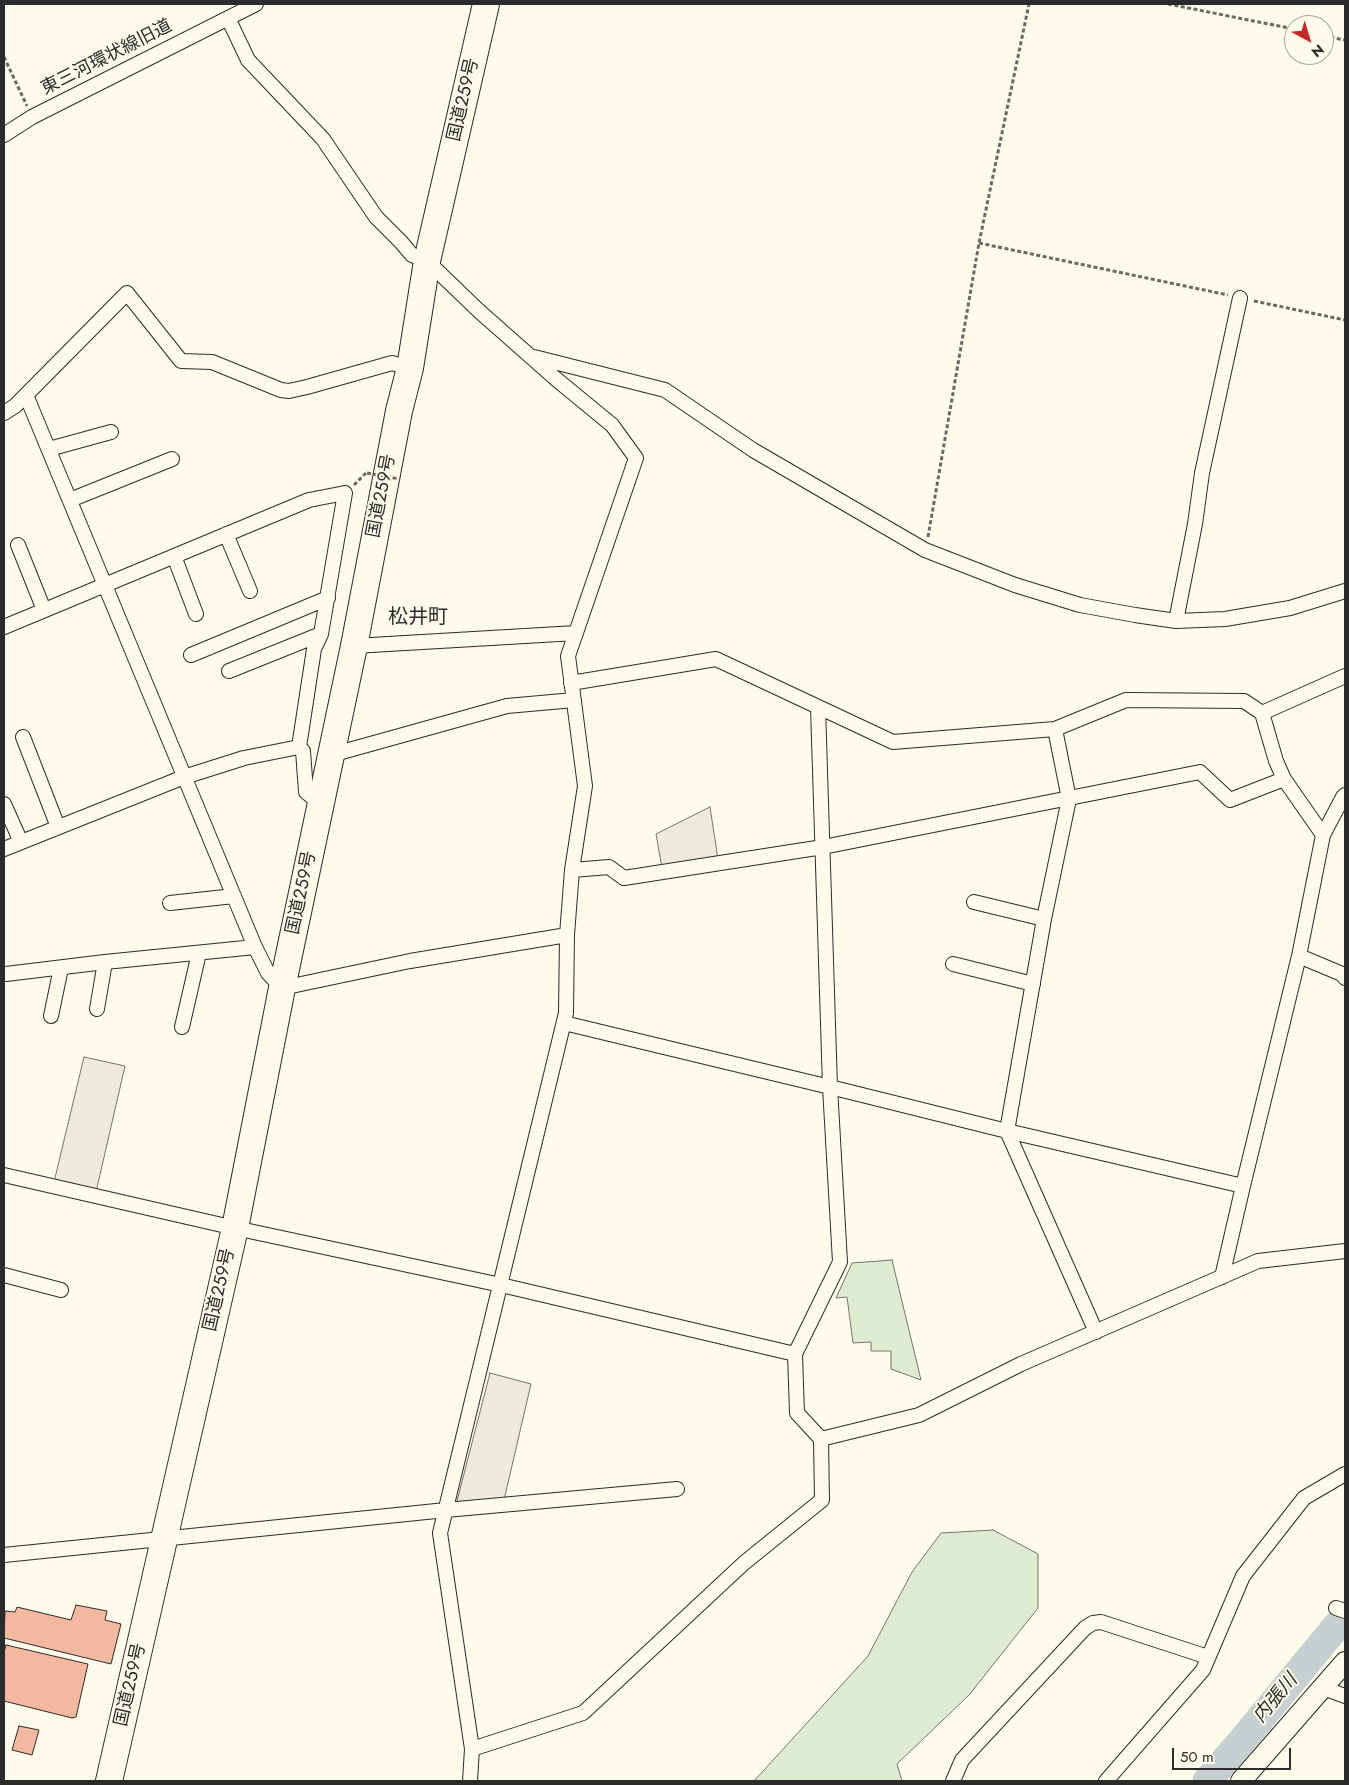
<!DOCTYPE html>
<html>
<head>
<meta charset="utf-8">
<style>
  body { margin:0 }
  #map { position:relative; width:1349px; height:1785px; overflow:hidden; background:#fdfbea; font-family:Jost,sans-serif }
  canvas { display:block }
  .frame { position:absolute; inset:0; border:5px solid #2b2b2b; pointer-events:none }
  .north { position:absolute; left:1284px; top:15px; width:50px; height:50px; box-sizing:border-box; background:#fdfbea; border:1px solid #a9a89e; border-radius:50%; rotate:141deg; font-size:14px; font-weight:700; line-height:20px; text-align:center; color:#2b2b2b }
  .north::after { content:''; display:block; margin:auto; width:18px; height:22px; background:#c62828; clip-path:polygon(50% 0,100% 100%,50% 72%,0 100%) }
  .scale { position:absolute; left:1172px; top:1748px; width:119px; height:22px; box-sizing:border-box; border:2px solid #2b2b2b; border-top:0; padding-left:6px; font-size:15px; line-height:18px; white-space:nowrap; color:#2b2b2b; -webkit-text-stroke:4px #fdfbea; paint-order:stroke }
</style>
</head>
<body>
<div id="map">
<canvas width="1349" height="1785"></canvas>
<div class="frame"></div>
<div class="north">N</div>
<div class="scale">50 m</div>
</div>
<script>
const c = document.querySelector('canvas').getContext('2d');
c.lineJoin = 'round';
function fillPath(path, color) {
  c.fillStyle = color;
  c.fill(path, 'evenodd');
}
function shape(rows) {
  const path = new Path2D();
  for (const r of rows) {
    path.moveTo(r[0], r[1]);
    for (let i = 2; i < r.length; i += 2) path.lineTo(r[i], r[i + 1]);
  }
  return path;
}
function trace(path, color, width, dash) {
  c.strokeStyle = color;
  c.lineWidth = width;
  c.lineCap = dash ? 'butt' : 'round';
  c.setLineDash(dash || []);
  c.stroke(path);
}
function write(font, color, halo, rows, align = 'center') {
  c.font = font + ' Jost,"Noto Sans JP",sans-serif';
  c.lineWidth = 4;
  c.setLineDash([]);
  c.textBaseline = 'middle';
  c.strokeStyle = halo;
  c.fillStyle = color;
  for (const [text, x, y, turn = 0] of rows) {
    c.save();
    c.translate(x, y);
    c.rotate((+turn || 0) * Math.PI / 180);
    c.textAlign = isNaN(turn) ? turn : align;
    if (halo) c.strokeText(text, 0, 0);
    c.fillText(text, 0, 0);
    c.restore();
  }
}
const green = shape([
  [892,1260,921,1380,891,1369,891,1351,871,1351,871,1342,853,1343,847,1297,836,1298,852,1263,892,1260],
  [993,1530,1038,1554,1038,1608,969,1695,897,1764,902,1781,754,1781,868,1656,912,1572,941,1533,993,1530]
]);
fillPath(green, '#deebd1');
trace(green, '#74746e', 1);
const parking = shape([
  [710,807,718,859,662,868,656,834,710,807],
  [84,1057,125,1066,96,1192,54,1182,84,1057],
  [490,1373,531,1384,504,1500,461,1505,457,1501,490,1373]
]);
fillPath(parking, '#eceadb');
trace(parking, '#74746e', 1);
trace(shape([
  [1207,1781,1241,1742,1345,1616]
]), '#c7d0d0', 29);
const building = shape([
  [76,1605,107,1611,105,1620,121,1624,111,1664,4,1638,5,1611,15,1612,17,1607,71,1620,76,1605],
  [6,1645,88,1664,76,1717,72,1718,4,1701,4,1652,6,1645],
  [19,1726,39,1730,32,1755,12,1750,19,1726]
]);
fillPath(building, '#f2b8a0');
trace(building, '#2b2b2b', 1);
const street = shape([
  [228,18,248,60,323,139,376,217,401,242,412,255,427,261,479,311,556,379,612,425,636,458,568,656,585,786,572,870,567,935,566,1013,440,1533,472,1749,470,1781],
  [4,135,32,117,256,4],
  [534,357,665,390,753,450,925,550,1015,585,1080,605,1135,615,1176,621,1225,619,1290,608,1345,591],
  [26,395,255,947,268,973,282,988,410,961,567,935],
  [4,413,15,406,127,293,181,361,212,362,281,390,289,391,307,387,392,363,410,368],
  [49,449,111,432],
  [70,500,172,459],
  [226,534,250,591],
  [18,545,44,610],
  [174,556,196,614],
  [1176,621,1195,524,1202,473,1240,298],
  [4,627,309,500,345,493,321,634,314,649,299,747],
  [354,646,576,633],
  [191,655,328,598],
  [229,671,321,634],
  [571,683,716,659,893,742,1055,729,1126,700,1244,701,1262,713,1276,761,1284,779,1323,835],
  [818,707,830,1087,840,1262,795,1354,797,1413,821,1439],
  [1262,713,1345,676],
  [1055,729,1069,799,1044,919,1007,1131,1096,1332],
  [23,737,58,827],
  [331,755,507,706,574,700],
  [4,804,21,842],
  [4,849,184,777,244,758,299,747,303,751,306,792,321,804],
  [572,870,609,867,624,878,823,847,1200,772,1230,800,1284,779],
  [974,902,1044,919],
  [170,903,234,896],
  [1299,956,1342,974,1345,978],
  [953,964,1033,984],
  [6,974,105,962,255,947],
  [97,1009,105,962],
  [51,1016,61,968],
  [564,1023,830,1087,1007,1131,1243,1186],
  [182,1027,199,953],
  [4,1175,235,1228,501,1285,795,1354],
  [4,1275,61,1290],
  [1222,1277,1243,1186,1299,956,1323,835,1343,797,1345,795],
  [4,1555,446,1510,677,1489],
  [1336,1608,1345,1611],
  [1323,1688,1345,1696],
  [472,1749,583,1713,744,1563,822,1500,821,1439,919,1415,1021,1364,1258,1261,1345,1251],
  [953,1781,962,1760,1085,1628,1093,1623,1101,1622,1208,1657],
  [1106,1781,1203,1670,1243,1576,1304,1498,1345,1474]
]);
const secondary = shape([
  [1241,1781,1345,1662]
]);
const highway = shape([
  [109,1781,235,1228,282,988,354,646,399,411,410,368,427,261,486,4]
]);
trace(street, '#2b2b2b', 16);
trace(secondary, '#2b2b2b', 22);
trace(highway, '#2b2b2b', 28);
trace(shape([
  [1168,4,1294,29],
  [1324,36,1345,40],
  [4,57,27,106],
  [979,243,1228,295],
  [1254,301,1345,320],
  [354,485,366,473],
  [928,537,979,243,1029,4]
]), '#6a6964', 3, [4, 2.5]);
trace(street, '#fdfbea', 14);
trace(secondary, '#fdfbea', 20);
trace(highway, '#fdfbea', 26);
trace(shape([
  [367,473,400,479]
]), '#6a6964', 3, [4, 2.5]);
write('18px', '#2b2b2b', '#fdfbea', [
  ["東三河環状線旧道",107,58,-27],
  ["国道259号",464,100,-77],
  ["国道259号",382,496,-79],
  ["国道259号",302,893,-78],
  ["国道259号",220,1290,-77],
  ["国道259号",131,1685,-77]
]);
write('italic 19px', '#2b2b2b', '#fdfbea', [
  ["内張川",1276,1699,-50]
]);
write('20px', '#2b2b2b', '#fdfbea', [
  ["松井町",418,618]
]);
</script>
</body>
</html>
